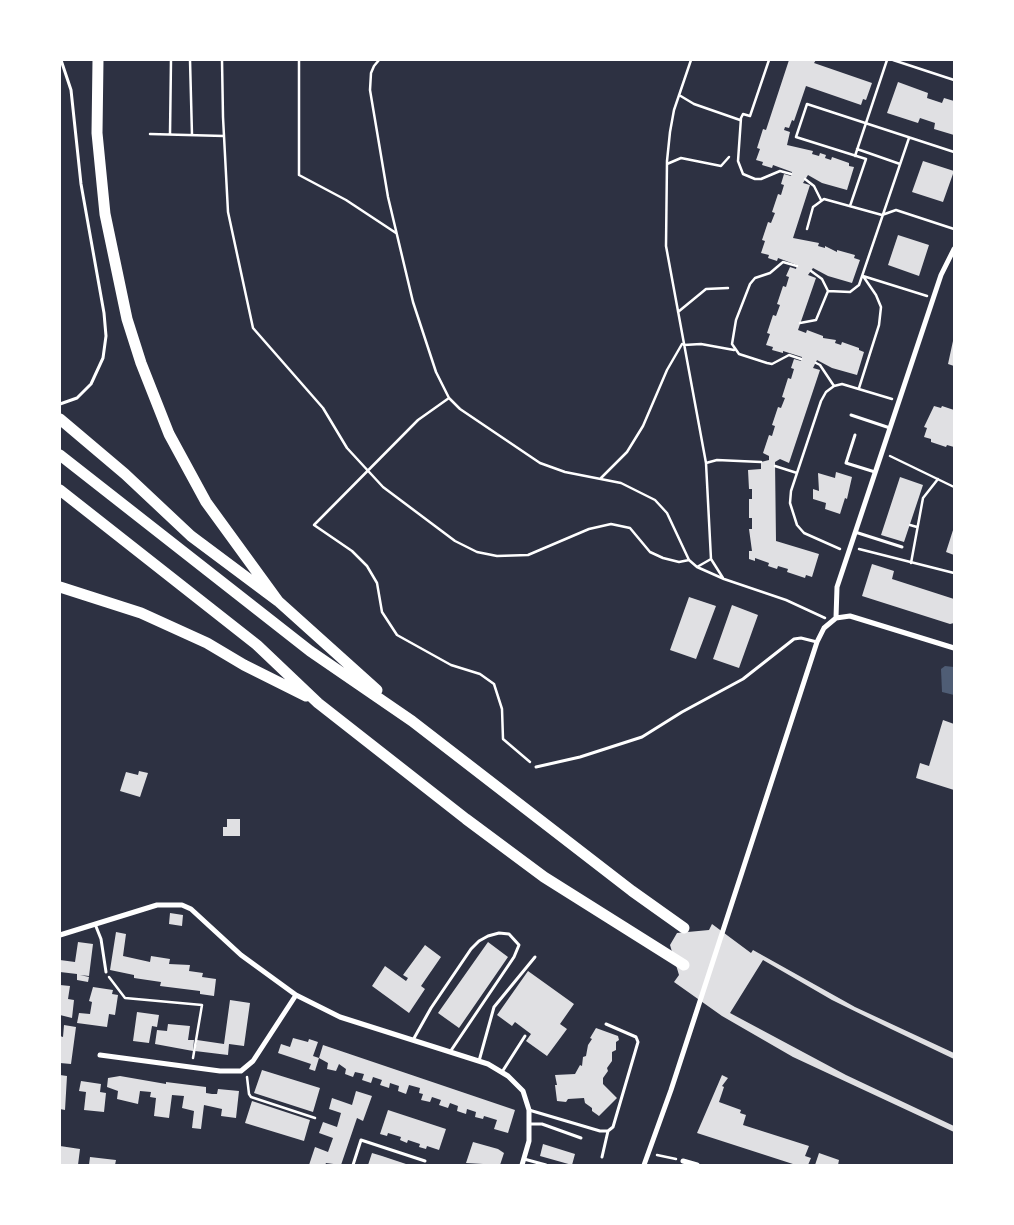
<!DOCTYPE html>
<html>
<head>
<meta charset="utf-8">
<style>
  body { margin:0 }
  #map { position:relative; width:1014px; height:1225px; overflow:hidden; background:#2d3142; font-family:Helvetica,sans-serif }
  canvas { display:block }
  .frame { position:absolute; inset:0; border:61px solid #fff; pointer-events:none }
</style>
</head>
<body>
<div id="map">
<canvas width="1014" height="1225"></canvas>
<div class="frame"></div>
</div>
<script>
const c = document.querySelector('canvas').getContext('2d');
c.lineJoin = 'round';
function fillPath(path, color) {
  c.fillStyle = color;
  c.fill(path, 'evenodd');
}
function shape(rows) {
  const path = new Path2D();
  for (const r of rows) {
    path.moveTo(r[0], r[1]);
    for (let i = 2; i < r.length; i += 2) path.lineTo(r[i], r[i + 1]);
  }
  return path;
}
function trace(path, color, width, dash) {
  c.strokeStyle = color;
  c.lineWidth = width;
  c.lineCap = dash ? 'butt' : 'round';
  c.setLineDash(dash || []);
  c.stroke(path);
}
fillPath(shape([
  [945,666,954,667,954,695,942,692,941,669]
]), '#4f5d75');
fillPath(shape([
  [789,60,816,60,814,63,872,83,866,100,863,99,861,105,806,86,794,121,792,120,789,128,785,127,784,130,790,132,787,145,813,151,812,154,819,156,820,153,826,155,825,158,831,160,832,157,849,163,849,166,854,167,847,190,822,183,808,175,803,183,810,185,793,238,819,243,818,246,825,248,825,246,837,252,837,250,855,255,854,258,860,260,852,283,828,276,813,268,808,275,816,278,798,330,806,333,807,330,823,336,823,338,836,340,835,343,841,345,842,342,859,348,859,350,864,352,857,375,832,368,817,360,813,368,820,370,789,463,780,459,775,462,776,541,819,554,812,577,806,575,805,578,787,572,788,569,778,566,777,569,768,566,769,563,755,558,755,561,749,559,749,551,752,551,749,529,752,529,752,518,749,518,749,499,752,499,752,489,749,489,748,470,761,469,761,462,769,460,769,456,763,453,769,435,772,436,775,426,772,425,778,407,781,408,785,398,782,397,788,378,791,379,794,369,791,368,794,359,801,361,802,357,783,351,783,353,772,350,773,347,766,345,770,334,767,333,773,315,776,316,780,305,777,304,783,286,786,287,789,277,786,276,790,267,796,269,797,265,778,258,777,261,768,258,769,255,761,253,765,241,762,240,768,222,771,223,775,213,772,212,778,194,781,195,784,185,781,184,784,174,791,176,792,172,773,165,772,168,762,165,763,162,756,160,760,149,757,148,763,129,766,130],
  [898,82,928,93,927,98,942,103,944,98,954,101,954,135,934,129,935,123,920,118,918,123,887,113],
  [923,161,954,171,943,202,912,192],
  [898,235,929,245,919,276,888,265],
  [953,341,954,342,954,366,948,364],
  [934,406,941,408,942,406,954,410,954,447,947,445,946,447,931,442,931,439,924,437,927,428,924,427],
  [836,472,852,477,847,499,845,498,840,514,825,509,826,503,813,499,813,489,819,491,818,473,835,478],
  [900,477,923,485,904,542,881,535],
  [954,527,954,555,946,552],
  [872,564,894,571,892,579,954,599,954,623,950,624,862,596],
  [689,597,716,606,696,659,670,650],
  [732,605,758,615,739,668,713,659],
  [943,720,954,724,954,790,916,778,920,763,929,766],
  [139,771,148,773,140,797,120,791,126,772,138,775],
  [227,819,240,819,240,836,223,836,223,827,227,827],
  [170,913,183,915,182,926,169,924],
  [712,924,751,953,753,950,855,1007,954,1053,954,1059,891,1029,832,1000,763,960,730,1013,846,1075,954,1126,954,1132,793,1057,722,1016,674,982,679,975,670,945,677,933,709,930],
  [116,932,126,934,123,956,150,962,151,956,170,959,169,964,190,965,189,971,203,973,202,977,216,979,214,996,200,994,200,991,160,986,161,982,134,978,134,975,110,970],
  [78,942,93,944,89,976,80,975,89,977,88,982,77,980,77,974,60,972,60,960,75,962],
  [488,942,508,957,459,1028,438,1013],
  [425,945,441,957,421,986,425,989,409,1013,372,986,385,966,406,981,408,978,403,975],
  [528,971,574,1004,560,1024,567,1029,547,1056,526,1041,531,1034,515,1022,512,1026,497,1015],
  [60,985,70,986,68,999,74,1000,72,1018,60,1015],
  [93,987,113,990,112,994,118,995,115,1015,109,1014,107,1027,77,1023,79,1013,90,1014,92,1002,89,1001],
  [230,1000,250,1003,244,1046,229,1044,228,1055,195,1051,197,1040,224,1044],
  [137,1012,159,1015,157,1027,152,1026,149,1043,133,1041],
  [168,1024,190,1026,188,1040,194,1040,193,1051,155,1044,157,1030,167,1031],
  [64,1025,76,1027,71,1064,60,1063,60,1036,63,1037],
  [596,1028,618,1036,619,1040,616,1042,616,1050,612,1052,612,1061,607,1068,608,1071,603,1078,603,1084,617,1098,599,1116,592,1111,592,1108,585,1103,584,1098,568,1099,566,1102,557,1101,555,1085,557,1085,555,1075,575,1074,580,1065,582,1066,583,1057,586,1056,588,1045,592,1039,590,1038],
  [293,1038,308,1042,309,1039,318,1042,313,1056,319,1058,315,1071,309,1069,311,1064,278,1053,281,1044,290,1047],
  [323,1045,515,1110,508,1133,494,1129,497,1120,484,1116,483,1119,475,1117,476,1112,467,1109,466,1114,457,1111,458,1106,450,1103,448,1108,439,1105,441,1100,432,1097,430,1102,421,1100,423,1094,419,1093,420,1088,409,1085,406,1094,398,1091,399,1086,390,1083,389,1088,380,1085,382,1080,373,1077,371,1083,362,1080,364,1074,355,1072,353,1077,345,1074,346,1069,339,1064,336,1071,327,1069,328,1063,319,1058],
  [262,1070,320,1088,313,1112,254,1093],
  [60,1075,67,1076,65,1110,60,1109],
  [722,1075,728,1078,722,1086,724,1087,719,1102,741,1110,740,1113,746,1115,743,1125,809,1146,805,1156,811,1158,808,1165,796,1165,697,1133],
  [120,1076,166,1084,166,1082,206,1087,206,1093,212,1094,217,1094,218,1089,239,1091,236,1118,221,1116,222,1109,204,1105,201,1129,192,1128,194,1111,182,1108,184,1096,172,1095,169,1118,154,1116,156,1098,150,1097,151,1092,140,1091,138,1104,117,1099,118,1091,107,1087,108,1078],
  [81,1081,101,1084,100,1092,106,1093,104,1112,84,1110,86,1092,79,1091],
  [356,1091,372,1096,363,1121,357,1118,341,1165,326,1163,325,1165,309,1165,315,1147,328,1152,333,1138,319,1133,323,1122,337,1127,341,1113,329,1109,332,1098,352,1105],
  [252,1101,310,1120,304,1141,245,1123],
  [388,1110,446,1129,439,1150,427,1146,426,1149,419,1147,420,1144,408,1140,407,1143,400,1140,401,1137,388,1133,387,1136,380,1134],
  [473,1142,498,1149,504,1153,500,1165,466,1163],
  [543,1144,575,1154,572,1165,540,1156],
  [60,1146,80,1149,78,1165,60,1165],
  [372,1153,382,1156,409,1165,368,1165],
  [819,1153,839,1160,838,1165,815,1165],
  [90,1157,116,1160,115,1165,89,1165]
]), '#e0e0e3');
trace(shape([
  [190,60,192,135],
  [222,60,223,117,228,212,253,328,323,408,347,448,383,487,455,541,477,552,497,556,528,555,589,529,611,524,630,528,650,552,663,558,679,562,689,560],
  [299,60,299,175,346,200,396,233],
  [379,60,374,66,371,73,370,90,388,197,413,302,436,372,449,398,460,409,540,463,565,472,621,483,655,500,667,513,689,560,697,567,724,579,786,600,825,618],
  [691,60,674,110,670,132,667,161,666,246,706,463,711,559,723,578],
  [769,60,750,116,743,114,741,118,738,161,743,174,755,179,761,179,780,171,791,174],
  [893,60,954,80],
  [679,95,694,104,740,120],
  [150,134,224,136],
  [170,134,171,60],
  [857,149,900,164],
  [855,156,887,60],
  [667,164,681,158,721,166,729,157],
  [805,179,814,186,821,200],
  [850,206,866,159,796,137,807,104,954,152],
  [807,229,813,207,824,199,882,215,896,210,954,229],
  [797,266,783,262,770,273,755,278,750,284,736,320,732,344,739,354,767,363,772,364,789,355,801,359],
  [811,271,822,279,828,291],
  [863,276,927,296],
  [678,312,706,289,728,288],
  [800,323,816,320,828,291,850,292,859,285,909,138],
  [684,345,701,344,734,350],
  [816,363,820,365,834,386],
  [859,388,879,325,881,307,876,295,863,276],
  [449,398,418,420,314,525,352,551,367,566,377,583,382,612,397,635,451,665,480,674,494,684,502,709,503,739,530,762],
  [890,456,954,487],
  [706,463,717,460,761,462],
  [775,466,797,473],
  [601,478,627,452,643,426,667,370,682,344],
  [910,525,917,527],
  [840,549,804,533,797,525,790,503,791,491,821,401,826,392,834,386,842,384,892,399],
  [859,549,954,573],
  [911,563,923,498,938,479],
  [697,567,711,559],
  [109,977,125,998,202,1005,193,1058],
  [247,1077,249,1094,251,1097,315,1118],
  [657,1155,676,1159]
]), '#fff', 2.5);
trace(shape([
  [60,404,77,398,91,384,103,358,106,336,104,313,81,184,71,90,61,60],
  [851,415,890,428],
  [855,435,846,463,875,472],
  [855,532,902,547],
  [536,767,580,757,642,737,682,712,743,679,794,639,801,638,817,642],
  [95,924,101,939,106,972],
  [413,1040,431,1008,471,949,479,941,488,936,499,933,509,934,519,945,514,957,450,1052],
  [479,1061,494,1007,535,957],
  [502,1072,525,1036],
  [529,1110,600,1131,608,1131,613,1127,638,1042,636,1037,606,1024],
  [530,1124,542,1124,581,1138],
  [602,1157,608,1131],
  [524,1159,546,1165],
  [353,1165,361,1140,425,1161]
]), '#fff', 3);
trace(shape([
  [836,618,837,587,941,275,954,249],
  [60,935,157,905,182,905,191,909,241,955,296,995,340,1017,488,1064,508,1076,523,1091,529,1110,529,1141,522,1165],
  [100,1055,220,1071,241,1071,253,1061,296,995],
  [683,1161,697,1165],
  [644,1165,671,1090,817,642,824,628,836,618,850,616,954,648]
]), '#fff', 5);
trace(shape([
  [98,60,97,133,105,214,127,319,141,363,169,434,206,502,278,601],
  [60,419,125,474,191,536,278,601,377,690],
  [60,455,310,651,412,721,632,891,684,928],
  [60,490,257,645,318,703,466,819,544,877,684,965],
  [60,587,141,613,207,643,244,665,306,696]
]), '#fff', 11);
</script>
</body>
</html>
